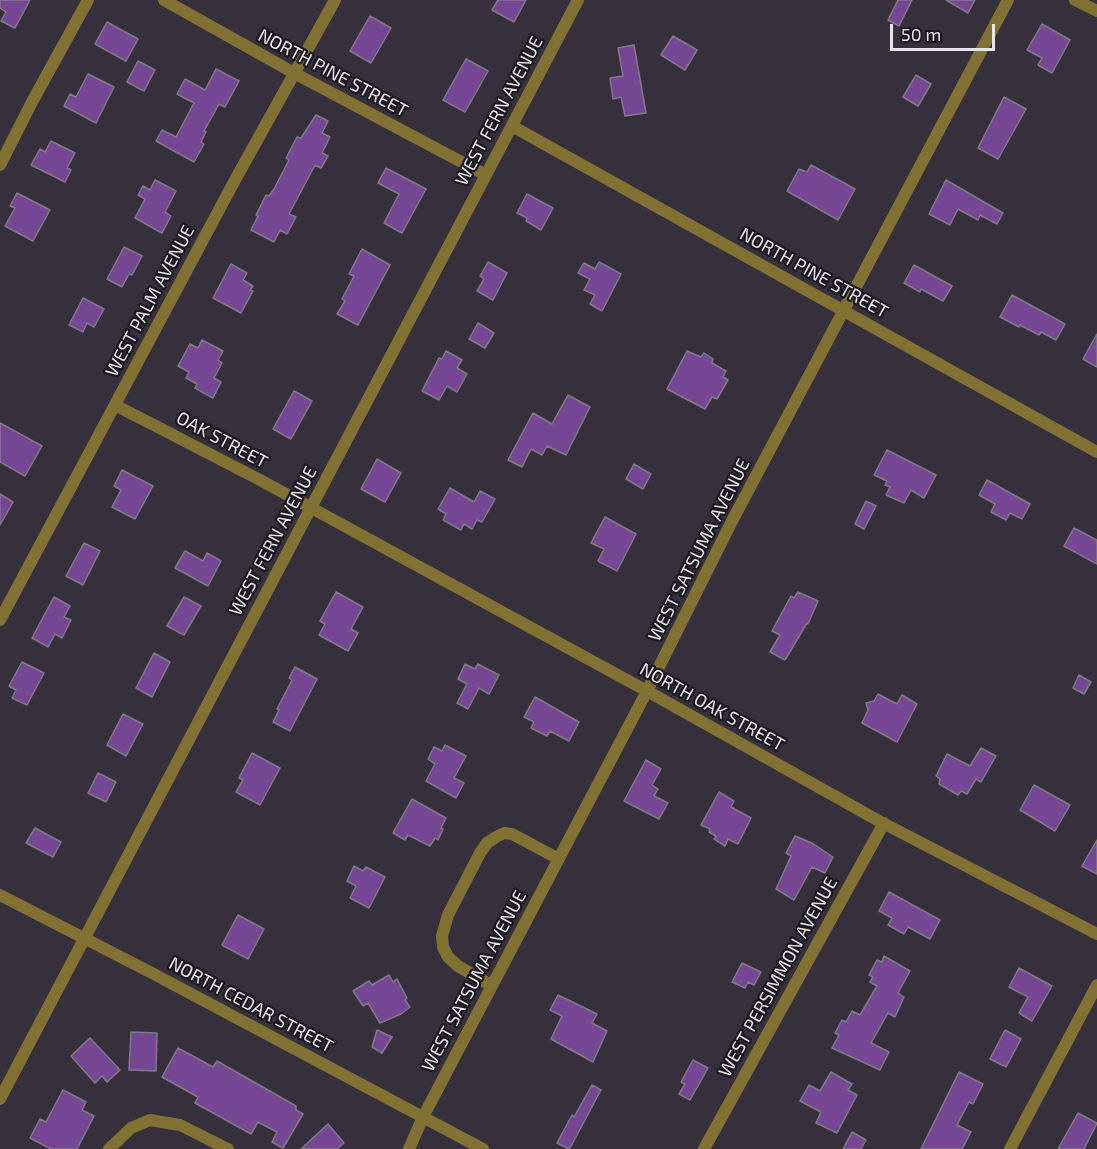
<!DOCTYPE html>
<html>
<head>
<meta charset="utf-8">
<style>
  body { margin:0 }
  #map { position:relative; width:1097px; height:1149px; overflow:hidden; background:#35303c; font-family:"Exo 2",sans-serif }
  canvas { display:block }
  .scale { position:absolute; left:890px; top:24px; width:105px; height:27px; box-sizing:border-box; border:3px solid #e7e4eb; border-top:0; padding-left:8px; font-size:18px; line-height:21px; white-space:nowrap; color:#e7e4eb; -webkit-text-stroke:4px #1b191f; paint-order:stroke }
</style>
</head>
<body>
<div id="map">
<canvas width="1097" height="1149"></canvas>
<div class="scale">50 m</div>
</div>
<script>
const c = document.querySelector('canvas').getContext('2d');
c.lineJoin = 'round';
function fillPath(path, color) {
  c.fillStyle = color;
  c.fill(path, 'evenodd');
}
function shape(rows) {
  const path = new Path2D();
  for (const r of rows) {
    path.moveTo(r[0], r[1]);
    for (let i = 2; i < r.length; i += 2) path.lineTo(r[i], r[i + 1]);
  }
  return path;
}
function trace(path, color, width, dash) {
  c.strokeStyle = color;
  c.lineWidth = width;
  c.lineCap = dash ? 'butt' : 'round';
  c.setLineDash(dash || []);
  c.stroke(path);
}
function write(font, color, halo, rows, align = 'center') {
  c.font = font + ' "Exo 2",sans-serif';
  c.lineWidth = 4.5;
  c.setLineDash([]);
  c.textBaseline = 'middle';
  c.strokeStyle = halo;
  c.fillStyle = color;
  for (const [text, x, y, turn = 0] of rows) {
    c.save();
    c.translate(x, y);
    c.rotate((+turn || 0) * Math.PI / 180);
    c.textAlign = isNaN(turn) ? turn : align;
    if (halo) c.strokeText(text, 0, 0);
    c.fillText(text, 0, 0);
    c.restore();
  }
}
const building = shape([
  [0,0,30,0,15,28,1,21,6,12,0,8,0,0],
  [498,0,526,0,514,22,492,10,498,0],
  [898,0,912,0,899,26,888,20,898,0],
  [946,0,975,0,968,13,946,0],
  [370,16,391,28,371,63,350,51,370,16],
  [107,22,138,39,126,61,95,44,107,22],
  [1042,24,1070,40,1052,73,1038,65,1042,58,1027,50,1042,24],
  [673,36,697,50,685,70,661,55,673,36],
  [634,45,646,113,625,116,621,97,613,99,610,78,623,76,618,48,634,45],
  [466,59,488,71,465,112,443,100,466,59],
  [138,61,155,70,144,91,127,82,138,61],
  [216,69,239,81,225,107,219,104,204,131,206,132,201,142,204,144,194,162,156,141,162,130,176,137,194,103,177,94,185,79,205,90,216,69],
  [88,74,114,87,96,123,64,106,70,94,76,97,88,74],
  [916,75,931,84,918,106,903,97,916,75],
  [1004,97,1026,109,998,159,978,148,1004,97],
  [316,115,328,121,322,133,330,137,322,153,328,156,321,168,315,165,289,214,296,217,287,234,280,230,274,242,251,230,258,216,256,215,266,195,269,196,274,189,289,160,286,158,297,137,301,138,316,115],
  [51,141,75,153,67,168,71,170,65,182,31,165,40,149,45,152,51,141],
  [811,165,855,189,838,220,787,191,799,169,807,172,811,165],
  [386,168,426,189,402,233,384,223,399,194,378,183,386,168],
  [155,180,176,191,165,212,171,216,162,233,135,218,145,199,138,195,143,186,150,190,155,180],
  [946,180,1003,213,997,224,980,215,978,220,958,209,950,225,929,214,946,180],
  [17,193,50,210,33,241,5,226,15,208,10,206,17,193],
  [527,194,553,208,541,230,526,221,527,218,517,213,527,194],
  [124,247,142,256,132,275,129,274,122,287,107,279,124,247],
  [362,249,390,265,358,325,337,314,345,301,342,299,354,276,349,274,362,249],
  [488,262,507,273,493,300,477,291,484,279,480,276,488,262],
  [599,262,621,274,602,311,590,304,595,295,584,290,590,279,578,273,584,263,595,269,599,262],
  [231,264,247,273,243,280,253,286,250,290,253,291,241,313,213,298,231,264],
  [914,265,952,286,943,301,921,289,920,292,904,283,914,265],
  [1012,295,1065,324,1056,340,1041,332,1039,335,1020,325,1019,327,1000,317,1012,295],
  [83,298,104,309,94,327,87,323,83,332,69,325,83,298],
  [478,323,494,333,485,348,469,339,478,323],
  [1097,334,1097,367,1083,359,1097,334],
  [202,340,223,351,218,360,222,363,214,378,221,382,213,398,195,388,197,384,186,378,189,372,178,366,190,344,198,348,202,340],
  [446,351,462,360,457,368,467,374,457,392,447,386,439,400,422,391,439,358,442,359,446,351],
  [687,351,701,357,704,353,713,359,712,363,726,371,723,377,728,380,717,399,712,397,705,409,667,389,687,351],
  [294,391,312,401,291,439,273,429,294,391],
  [568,395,590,407,566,455,547,446,542,455,531,449,522,467,508,460,533,413,552,424,568,395],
  [0,423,42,446,25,476,0,462,0,423],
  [887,450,936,475,924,498,911,490,904,503,886,495,890,487,885,485,887,481,874,475,887,450],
  [377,459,401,473,385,502,361,489,377,459],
  [634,464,651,474,643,489,626,479,634,464],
  [122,470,153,486,135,519,112,507,121,490,114,486,122,470],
  [987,480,1030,504,1022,519,1010,513,1006,520,991,512,995,504,979,495,987,480],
  [450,488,474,502,480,491,495,499,482,522,477,520,472,529,464,524,461,530,443,520,446,514,438,509,450,488],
  [0,494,13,502,0,525,0,494],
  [866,501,876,506,864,529,855,524,866,501],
  [605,517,636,534,617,571,598,561,604,549,591,543,605,517],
  [1074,528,1097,540,1097,564,1064,546,1074,528],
  [84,543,100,551,83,585,66,576,84,543],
  [185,551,203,561,207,553,221,561,208,586,175,568,185,551],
  [336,592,363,607,351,629,358,633,348,651,319,635,325,624,320,621,336,592],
  [798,592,818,601,808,624,807,623,785,660,770,652,780,635,772,631,791,596,794,598,798,592],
  [54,597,70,606,64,617,71,620,62,638,55,634,48,647,32,638,54,597],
  [184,597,201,606,184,635,167,626,184,597],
  [154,653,170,662,152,697,136,688,154,653],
  [22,662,44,673,27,705,12,698,16,690,9,686,22,662],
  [465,664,475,669,478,664,499,675,489,694,479,688,468,709,457,703,467,684,458,679,465,664],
  [295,667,317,679,290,731,273,722,279,710,277,709,292,680,289,678,295,667],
  [1079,675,1091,682,1084,694,1073,688,1079,675],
  [878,694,897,704,902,695,917,704,897,742,862,723,868,710,866,703,874,701,878,694],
  [535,697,579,722,569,741,550,731,547,736,531,728,534,722,524,717,535,697],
  [123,714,143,724,126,756,107,745,123,714],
  [445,745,466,756,454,778,464,783,456,798,426,781,435,764,428,759,434,747,442,751,445,745],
  [981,748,996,756,981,782,976,779,967,794,961,791,958,795,939,784,940,779,936,776,947,754,970,766,981,748],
  [252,753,280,768,260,805,236,792,243,780,239,778,252,753],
  [646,760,661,769,652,785,658,789,654,796,668,803,659,819,624,801,646,760],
  [98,773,116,782,106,802,88,793,98,773],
  [1034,785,1070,805,1055,831,1020,810,1034,785],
  [719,792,734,801,731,807,751,818,738,844,728,839,725,846,714,839,716,836,709,832,710,829,701,825,719,792],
  [412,799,446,818,441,828,443,829,438,840,435,838,430,846,408,835,405,840,393,833,412,799],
  [35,828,61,842,53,857,26,843,35,828],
  [795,836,812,843,833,857,825,873,812,867,794,900,776,889,791,856,786,853,795,836],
  [1097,840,1097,874,1082,866,1097,840],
  [354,866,363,871,366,867,385,877,369,908,350,898,356,886,347,881,354,866],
  [889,892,940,920,930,939,908,927,904,934,888,925,892,918,879,911,889,892],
  [238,915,264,929,248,959,222,945,238,915],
  [884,956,910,971,898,993,904,997,895,1017,888,1013,871,1043,889,1052,880,1070,832,1048,839,1035,835,1033,842,1020,846,1022,852,1011,860,1015,877,986,870,982,873,977,869,975,877,960,882,962,884,956],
  [742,963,761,972,754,985,748,982,745,988,732,982,742,963],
  [1019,968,1052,986,1032,1021,1019,1013,1028,997,1009,987,1019,968],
  [389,975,393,982,397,979,407,998,405,1000,410,1007,401,1014,380,1023,368,1003,363,1006,353,991,369,981,372,985,389,975],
  [558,995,597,1014,592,1023,607,1031,593,1062,551,1039,562,1016,550,1010,558,995],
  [377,1030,392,1037,382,1053,372,1047,377,1030],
  [1005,1030,1021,1039,1006,1067,990,1059,1005,1030],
  [131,1032,157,1033,156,1071,129,1070,131,1032],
  [90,1038,120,1070,107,1082,102,1076,95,1083,71,1056,90,1038],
  [178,1048,213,1067,217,1061,296,1106,296,1110,303,1114,283,1148,272,1142,277,1132,258,1122,251,1134,195,1103,198,1097,162,1077,178,1048],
  [693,1060,708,1068,690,1100,679,1094,685,1084,681,1082,693,1060],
  [831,1072,852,1084,848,1090,857,1095,837,1133,816,1123,821,1112,800,1101,809,1085,820,1091,831,1072],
  [959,1072,983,1084,973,1104,969,1102,957,1125,971,1132,962,1149,921,1149,959,1072],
  [592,1085,601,1090,570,1148,567,1148,557,1143,572,1115,574,1117,592,1085],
  [63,1090,86,1102,82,1110,94,1116,77,1149,51,1149,30,1138,40,1119,46,1122,63,1090],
  [1078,1113,1097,1123,1084,1149,1058,1149,1078,1113],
  [328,1124,344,1143,337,1149,301,1149,328,1124],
  [852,1132,866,1140,861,1149,843,1149,852,1132]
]);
fillPath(building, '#754694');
trace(building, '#817a87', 1.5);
trace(shape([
  [164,0,294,73,486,175],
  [1075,0,1097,11],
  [512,126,1097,452],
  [0,165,32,102,88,0],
  [115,405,262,481,647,691,879,821,1097,934],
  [0,620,235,180,335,0],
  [492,986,458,966,448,957,443,947,442,936,448,915,480,853,487,843,496,837,504,833,512,834,559,859],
  [109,1149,131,1128,150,1120,180,1125,228,1149],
  [409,1149,423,1117,647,691,731,523,1008,0],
  [704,1149,884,823],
  [1010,1149,1097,985]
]), '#817233', 12);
trace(shape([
  [0,895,150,972,483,1149],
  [0,1099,578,0]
]), '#817233', 12);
write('18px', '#e7e4eb', '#1b191f', [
  ["NORTH PINE STREET",333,73,28],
  ["WEST FERN AVENUE",499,111,-62],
  ["NORTH PINE STREET",814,273,29],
  ["WEST PALM AVENUE",150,301,-62],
  ["OAK STREET",222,440,28],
  ["WEST FERN AVENUE",273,541,-62],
  ["WEST SATSUMA AVENUE",699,550,-63],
  ["NORTH OAK STREET",712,707,29],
  ["WEST PERSIMMON AVENUE",778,977,-61],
  ["WEST SATSUMA AVENUE",474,981,-62],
  ["NORTH CEDAR STREET",251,1005,28]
]);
</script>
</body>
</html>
